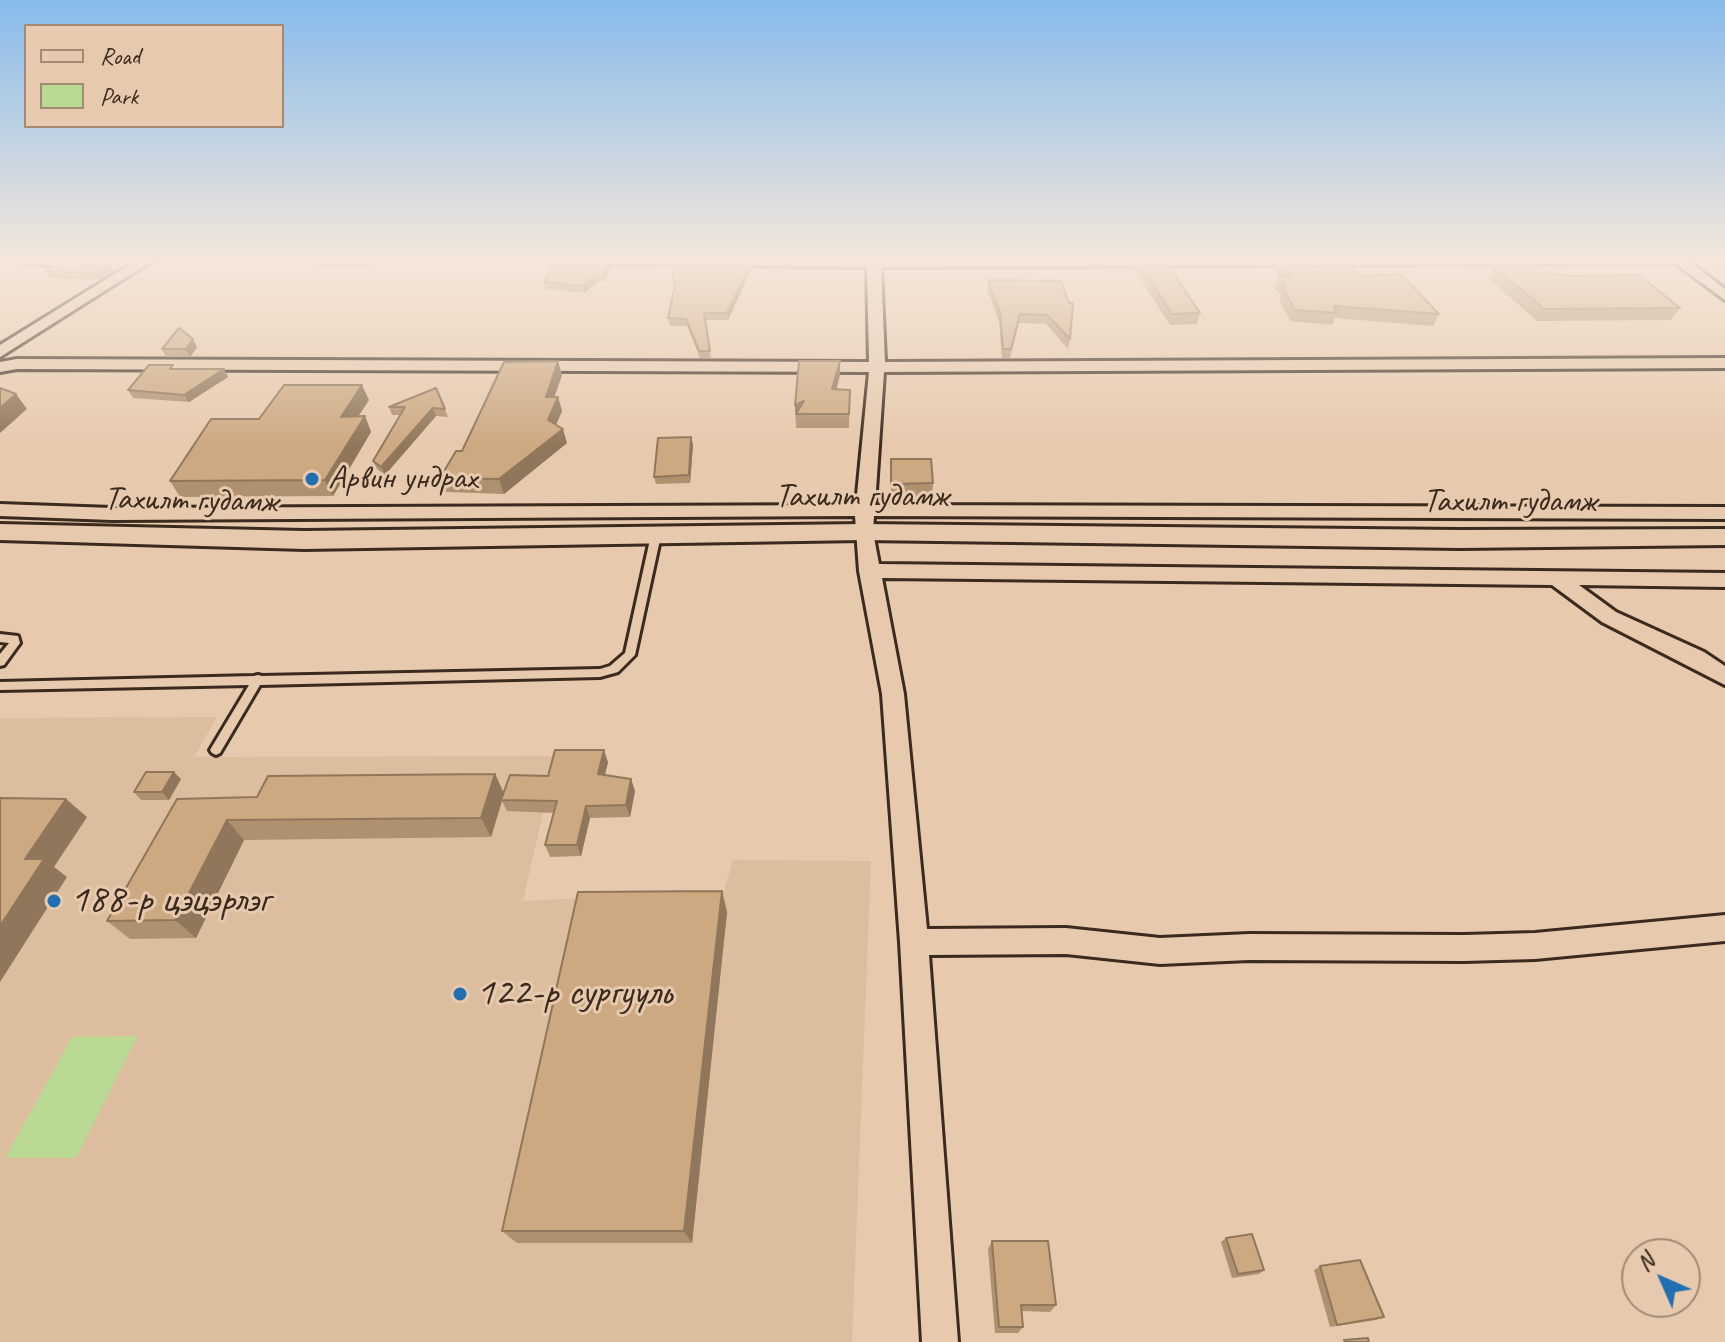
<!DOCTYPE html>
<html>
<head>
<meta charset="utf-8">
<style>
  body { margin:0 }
  #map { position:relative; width:1725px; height:1342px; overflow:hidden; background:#e7caae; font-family:Caveat,sans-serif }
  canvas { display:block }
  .legend { position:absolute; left:24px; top:24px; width:260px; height:104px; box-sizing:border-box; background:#e7caae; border:2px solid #a28a74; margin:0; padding:10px 14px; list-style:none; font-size:24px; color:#3b2a1e }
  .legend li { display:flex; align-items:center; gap:16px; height:40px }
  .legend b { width:40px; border:2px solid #a28a74 }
  .north { position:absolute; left:1621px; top:1238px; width:80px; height:80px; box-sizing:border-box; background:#e7caae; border:2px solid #a28a74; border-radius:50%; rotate:315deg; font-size:22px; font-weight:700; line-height:32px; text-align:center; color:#3b2a1e }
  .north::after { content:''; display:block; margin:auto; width:28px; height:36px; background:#1f6fb2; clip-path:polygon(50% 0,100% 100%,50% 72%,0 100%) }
</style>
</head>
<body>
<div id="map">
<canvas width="1725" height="1342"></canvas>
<ul class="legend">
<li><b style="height:10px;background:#e7caae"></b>Road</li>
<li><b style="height:22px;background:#bada93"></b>Park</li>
</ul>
<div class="north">N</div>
</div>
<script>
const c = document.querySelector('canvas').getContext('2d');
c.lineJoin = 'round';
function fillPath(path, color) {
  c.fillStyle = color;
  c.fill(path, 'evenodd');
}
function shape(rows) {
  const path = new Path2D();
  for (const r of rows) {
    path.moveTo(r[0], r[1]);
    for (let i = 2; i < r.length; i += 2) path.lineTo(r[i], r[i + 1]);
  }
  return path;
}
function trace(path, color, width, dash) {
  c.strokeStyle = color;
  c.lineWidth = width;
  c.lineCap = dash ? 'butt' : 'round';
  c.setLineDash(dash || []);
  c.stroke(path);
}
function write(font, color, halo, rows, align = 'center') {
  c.font = font + ' Caveat,sans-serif';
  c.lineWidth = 6;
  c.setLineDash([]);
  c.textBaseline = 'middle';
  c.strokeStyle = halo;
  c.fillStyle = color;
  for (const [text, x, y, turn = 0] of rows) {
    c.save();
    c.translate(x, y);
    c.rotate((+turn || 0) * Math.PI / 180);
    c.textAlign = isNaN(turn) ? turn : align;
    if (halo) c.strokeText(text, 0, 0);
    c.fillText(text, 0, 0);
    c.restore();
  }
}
fillPath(shape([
  [217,717,194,757,556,756,523,901,724,891,733,860,871,861,852,1342,0,1342,0,718]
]), '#dcbd9d');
fillPath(shape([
  [138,1036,76,1158,5,1158,72,1037]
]), '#bada93');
const service = shape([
  [656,532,661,535,635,655,618,672,600,677,260,685,220,753,216,755,212,753,210,750,249,685,0,690,0,682,254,676,258,675,262,676,600,669,610,666,625,653,651,535,656,532],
  [0,634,18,636,20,643,4,665,0,666,0,654,9,643,0,642,0,634]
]);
const minor = shape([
  [14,259,77,259,97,264,90,268,21,263,14,259],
  [139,259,155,259,0,357,0,345,139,259],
  [310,259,374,259,367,263,317,263,310,259],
  [568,259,1686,259,1725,289,1725,300,1675,263,881,267,885,362,1725,358,1725,368,884,372,875,505,1725,507,1725,519,874,516,873,532,879,564,1725,573,1725,587,1579,585,1616,612,1704,652,1725,666,1725,685,1602,622,1552,585,882,578,904,694,927,929,1066,928,1160,938,1249,934,1464,935,1535,933,1725,915,1725,941,1535,959,1464,961,1249,960,1160,964,1066,954,929,955,958,1342,922,1342,900,942,882,694,859,571,855,516,112,520,0,516,0,504,112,508,856,505,869,372,17,369,0,372,0,362,17,359,869,362,867,267,575,263,568,259]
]);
const secondary = shape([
  [0,524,304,531,863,524,1460,530,1725,529,1725,545,1460,548,863,540,304,549,0,540,0,524]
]);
trace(service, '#3b2a1e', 6);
trace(minor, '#3b2a1e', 6);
trace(secondary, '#3b2a1e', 6);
fillPath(service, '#e7caae');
fillPath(minor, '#e7caae');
fillPath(secondary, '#e7caae');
fillPath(shape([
  [610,259,612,266,604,282,597,282,585,293,546,289,544,282],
  [1136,259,1200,313,1197,324,1170,325,1134,269],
  [1278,259,1305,259,1312,268,1358,276,1439,314,1433,326,1335,318,1332,325,1291,321,1279,301,1281,296,1274,288,1278,276,1280,276,1275,269],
  [1707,259,1725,259,1725,268,1723,266,1707,264],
  [752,261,752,268,728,320,705,320,711,358,700,358,687,326,670,326,668,318,675,287,672,275],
  [1494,266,1546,273,1680,308,1671,320,1537,321,1488,278],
  [46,271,114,271,98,280,50,278],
  [988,280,1061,281,1070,339,1068,349,1046,324,1019,323,1010,358,1002,358,999,322,987,289],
  [193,339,197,347,190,357,166,357,162,349],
  [176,369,224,369,228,377,189,402,133,398,128,390],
  [562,375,554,397,558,397,562,411,556,425,567,443,504,494,446,492,440,478,462,451],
  [840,375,836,389,850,390,849,428,796,428,795,405],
  [436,388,448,417,436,416,385,475,377,469,373,461,400,415,392,415,389,407],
  [369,400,358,416,365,416,371,432,333,496,180,497,170,481,259,419],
  [691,437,693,445,690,483,656,484,654,477],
  [891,459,933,483,932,499,891,499],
  [608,762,605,775,631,779,635,791,630,817,590,818,581,856,550,857,545,845,554,813,507,811,502,801,491,837,244,840,196,938,130,939,107,921,177,799,257,797,495,774,504,793,548,776],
  [181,779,169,800,141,800,134,792],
  [722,891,727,912,692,1243,517,1243,502,1231],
  [1226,1238,1264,1270,1259,1274,1232,1278,1221,1242],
  [992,1241,1056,1305,1050,1312,1022,1311,1023,1327,1018,1333,995,1333,988,1249],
  [1320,1266,1384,1317,1376,1320,1330,1327,1314,1270]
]), '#b0916f');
fillPath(shape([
  [610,259,612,266,604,282,603,275],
  [752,261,752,268,728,320,727,313],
  [110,264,114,271,98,280,94,273],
  [595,275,597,282,585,293,583,286],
  [193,339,197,347,190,357,186,349],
  [558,361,562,375,550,410,546,397],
  [840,361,840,375,833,403,832,389],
  [224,369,228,377,189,402,184,395],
  [362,385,369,400,348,432,341,417],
  [16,394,27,409,0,433,0,408],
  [558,397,562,411,552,434,548,420],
  [804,401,796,414,796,419,795,405],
  [433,408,436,416,385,475,381,467],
  [365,416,371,432,333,496,325,480],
  [563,429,567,443,504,494,499,479],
  [691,437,693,445,690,483,689,475],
  [604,750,608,762,602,786,598,774],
  [174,772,181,779,169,800,162,792],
  [495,774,504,794,491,837,481,818],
  [631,779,635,791,630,817,626,805],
  [66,799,87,817,54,867,67,877,0,982,0,926,25,859],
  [586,806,590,818,581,856,577,845],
  [227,820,244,840,196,938,175,920],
  [722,891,727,912,692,1243,684,1231]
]), '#90765a');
const building = shape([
  [555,259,610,259,603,275,595,275,583,286,544,282,555,259],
  [1137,259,1164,259,1200,313,1172,314,1137,259],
  [1280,259,1305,259,1312,268,1351,267,1358,276,1401,274,1439,314,1334,306,1337,313,1295,310,1283,289,1286,286,1278,276,1292,276,1280,259],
  [681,260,752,261,727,313,704,313,710,351,699,351,686,319,668,318,675,285,672,275,681,260],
  [59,262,110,264,94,273,46,271,59,262],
  [1494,266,1543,269,1546,273,1570,276,1639,275,1680,308,1544,309,1494,266],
  [988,280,1061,281,1069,303,1073,303,1070,339,1047,315,1020,314,1011,349,1003,349,1000,313,988,280],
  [179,328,193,339,186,349,162,349,179,328],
  [558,361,546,397,558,397,548,420,563,429,499,479,440,478,456,451,462,451,504,362,558,361],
  [799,361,840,361,832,389,850,390,849,414,796,414,804,401,795,405,799,361],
  [149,365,173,365,170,369,224,369,184,395,128,390,149,365],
  [284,385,362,385,341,417,365,416,325,480,170,481,211,419,259,419,284,385],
  [0,388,16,394,0,408,0,388],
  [436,388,445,409,433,408,381,467,373,461,405,407,389,407,436,388],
  [691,437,689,475,654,477,658,438,691,437],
  [891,459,931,459,933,483,891,484,891,459],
  [555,750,604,750,598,774,631,779,626,805,586,806,577,845,545,845,557,801,501,800,510,775,548,776,555,750],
  [146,772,174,772,162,792,134,792,146,772],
  [495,774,481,818,227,820,175,920,107,921,177,799,257,797,268,776,495,774],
  [0,798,66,799,25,859,44,859,0,926,0,798],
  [722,891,684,1231,502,1231,578,892,722,891],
  [1252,1234,1264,1270,1238,1274,1226,1238,1252,1234],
  [992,1241,1048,1241,1056,1305,1021,1305,1023,1327,999,1327,992,1241],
  [1360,1260,1384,1317,1337,1325,1320,1266,1360,1260],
  [1368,1338,1369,1342,1345,1342,1344,1340,1368,1338]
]);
fillPath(building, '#cda981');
trace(building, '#90765a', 2);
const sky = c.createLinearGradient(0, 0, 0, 447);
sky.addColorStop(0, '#87bbeb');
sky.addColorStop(0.58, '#f4e7db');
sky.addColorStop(1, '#f4e7db00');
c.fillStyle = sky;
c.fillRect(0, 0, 1725, 447);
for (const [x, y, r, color] of [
  [312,479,8,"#1f6fb2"],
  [54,901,8,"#1f6fb2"],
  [460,994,8,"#1f6fb2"]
]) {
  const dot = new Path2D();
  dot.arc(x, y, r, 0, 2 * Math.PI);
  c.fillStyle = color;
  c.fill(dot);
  trace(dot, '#e7caae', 3);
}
write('34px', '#3b2a1e', '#e7caae', [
  ["Арвин ундрах",328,479]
], 'left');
write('34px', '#3b2a1e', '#e7caae', [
  ["Тахилт гудамж",862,497],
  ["Тахилт гудамж",191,501,1],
  ["Тахилт гудамж",1510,502]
]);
write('40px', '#3b2a1e', '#e7caae', [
  ["188-р цэцэрлэг",70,901],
  ["122-р сургууль",476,994]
], 'left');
</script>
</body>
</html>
